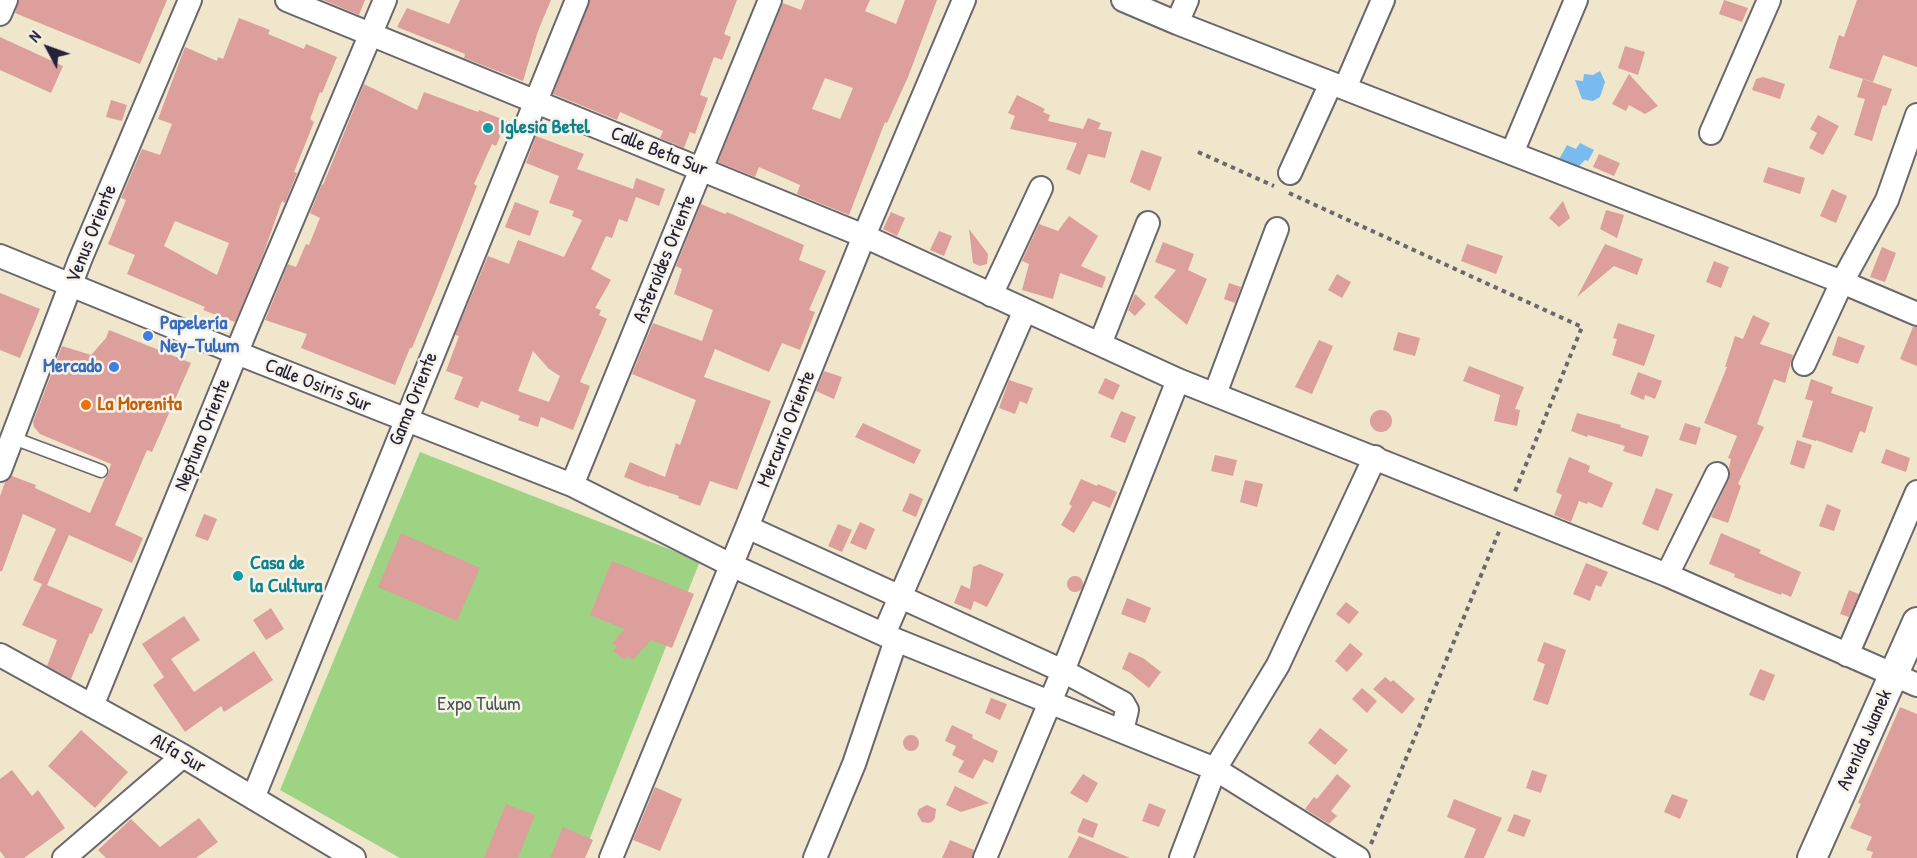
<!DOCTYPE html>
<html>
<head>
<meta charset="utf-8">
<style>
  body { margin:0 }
  #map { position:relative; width:1917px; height:858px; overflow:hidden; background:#f0e6cc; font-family:"Patrick Hand",sans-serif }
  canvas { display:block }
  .north { position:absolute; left:18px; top:18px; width:60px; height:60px; -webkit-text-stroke:4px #f7f3e8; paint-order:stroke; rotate:311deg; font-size:16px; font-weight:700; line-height:24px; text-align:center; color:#22223b }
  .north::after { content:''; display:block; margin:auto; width:21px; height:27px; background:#22223b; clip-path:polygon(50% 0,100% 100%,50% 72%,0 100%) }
</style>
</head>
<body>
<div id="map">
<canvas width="1917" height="858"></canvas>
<div class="north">N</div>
</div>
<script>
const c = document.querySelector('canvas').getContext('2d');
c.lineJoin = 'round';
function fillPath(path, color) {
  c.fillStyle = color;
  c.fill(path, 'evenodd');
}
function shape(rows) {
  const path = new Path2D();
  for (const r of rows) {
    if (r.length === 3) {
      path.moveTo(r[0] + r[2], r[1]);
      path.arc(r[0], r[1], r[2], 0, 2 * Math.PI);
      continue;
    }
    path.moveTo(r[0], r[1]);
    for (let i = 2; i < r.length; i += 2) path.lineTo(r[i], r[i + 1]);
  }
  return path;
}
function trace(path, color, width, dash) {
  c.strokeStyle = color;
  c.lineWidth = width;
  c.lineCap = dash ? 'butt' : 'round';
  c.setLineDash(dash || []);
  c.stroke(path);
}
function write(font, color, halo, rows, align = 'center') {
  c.font = font + ' "Patrick Hand",sans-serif';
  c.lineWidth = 5;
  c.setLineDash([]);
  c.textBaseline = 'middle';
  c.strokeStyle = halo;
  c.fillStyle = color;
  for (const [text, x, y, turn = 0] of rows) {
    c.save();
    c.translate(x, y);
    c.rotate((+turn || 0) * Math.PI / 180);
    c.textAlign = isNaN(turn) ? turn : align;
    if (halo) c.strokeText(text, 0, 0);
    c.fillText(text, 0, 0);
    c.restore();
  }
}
fillPath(shape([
  [420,452,700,561,582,858,400,858,280,790]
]), '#9ed384');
fillPath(shape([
  [1600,71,1605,82,1600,97,1593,101,1582,99,1575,80,1583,81,1584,74,1593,75],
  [1580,143,1594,150,1588,161,1585,160,1580,165,1575,175,1556,165,1567,145,1576,149]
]), '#79bbef');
fillPath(shape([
  [19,0,167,0,140,64,15,13],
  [323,0,365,0,359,15],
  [460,0,551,0,538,31,523,81,464,58,465,54,397,27,407,8,449,24],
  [590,0,737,0,724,34,731,37,722,60,714,57,700,95,708,98,695,134,690,132,684,148,660,138,663,131,620,112,617,120,553,94],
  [805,0,870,0,865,11,896,24,905,0,937,0,908,77,887,123,885,122,849,215,797,194,800,185,759,167,755,177,718,162,783,3,801,10],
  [825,78,853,88,840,119,812,109],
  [1724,0,1748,8,1742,22,1719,14],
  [1857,0,1917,0,1917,67,1883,55,1873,82,1829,68,1839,35,1844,37],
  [239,18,270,30,268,34,304,49,306,44,337,57,322,93,320,92,310,119,314,122,294,172,297,173,285,203,282,201,263,255,235,322,203,310,205,307,127,274,135,255,108,244,126,200,121,198,142,149,160,155,172,124,158,119,185,47,217,61,218,57,223,59],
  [175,221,229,243,217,275,164,246],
  [0,37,63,66,51,93,0,70],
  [1625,46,1645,52,1638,75,1618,68],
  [1629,74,1658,106,1645,114,1629,105,1626,111,1612,104],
  [1763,77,1785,84,1780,99,1752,90,1756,79],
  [1863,79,1892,89,1886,106,1883,105,1872,141,1854,135,1865,99,1857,97],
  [364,84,417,110,424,92,478,112,479,110,507,121,496,146,492,144,474,184,477,186,434,295,412,348,410,348,395,385,301,348,307,334,265,320,288,264,296,267,306,244,309,245,320,218,310,213,322,184,323,185],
  [1017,95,1045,109,1043,112,1050,115,1048,121,1083,129,1088,118,1101,123,1098,129,1112,132,1105,158,1088,154,1080,175,1066,169,1077,143,1010,129,1015,116,1008,113],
  [111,100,127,105,122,121,106,117],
  [1818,115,1839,126,1823,155,1809,148,1817,133,1810,129],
  [536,136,584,154,577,169,633,189,636,178,665,189,659,206,636,197,627,222,619,219,612,238,606,236,591,269,611,280,595,308,601,310,599,315,607,319,580,382,590,386,573,430,541,417,538,427,518,420,520,416,481,401,478,408,454,399,463,377,446,371,459,336,455,335,488,256,509,264,518,240,564,257,582,220,572,216,574,211,549,203,559,176,526,163],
  [533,351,549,369,560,376,549,402,518,391],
  [1141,150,1162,157,1150,191,1130,182],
  [1599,154,1620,163,1614,176,1593,167],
  [1768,167,1805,178,1800,194,1763,182],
  [1832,189,1847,196,1836,223,1820,216],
  [1563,201,1570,218,1559,227,1549,218],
  [515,202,539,211,530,236,505,227],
  [701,204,725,214,727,212,804,245,799,260,826,271,809,310,815,312,800,350,782,343,769,372,715,349,704,377,771,401,737,490,710,481,700,506,678,498,679,496,649,486,649,487,624,477,630,462,665,477,676,443,680,445,696,400,632,374,653,323,702,341,713,310,674,294,682,269,676,266],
  [1606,210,1624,215,1617,238,1600,229],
  [891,212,905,218,897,236,883,229],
  [1069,216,1098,236,1081,266,1106,277,1102,288,1060,273,1053,299,1022,290,1029,264,1022,261,1039,224,1058,231],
  [969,229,988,254,987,264,980,266,973,263],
  [939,231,952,236,944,256,930,250],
  [1163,242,1194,254,1188,270,1207,279,1187,325,1154,297,1176,270,1155,262],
  [1467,244,1503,256,1496,274,1461,261],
  [1605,244,1643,259,1637,275,1614,266,1577,297],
  [1882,247,1896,253,1885,282,1870,277],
  [1714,261,1729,267,1721,288,1706,282],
  [1337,274,1351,282,1342,298,1328,290],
  [1229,283,1241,287,1235,303,1224,299],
  [0,293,40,309,20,358,0,350],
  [1135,294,1146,304,1135,316,1128,310],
  [1753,315,1770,323,1760,344,1793,355,1785,383,1774,379,1757,424,1764,427,1738,484,1741,486,1728,523,1711,517,1729,479,1730,474,1729,467,1731,459,1728,458,1737,436,1704,423,1727,367,1725,367,1735,336,1743,339],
  [1618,323,1655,335,1644,366,1612,355,1617,339,1613,338],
  [1913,327,1917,327,1917,366,1900,359],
  [109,330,191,363,152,452,147,450,115,525,143,538,132,563,69,535,47,585,103,609,92,634,90,633,71,679,47,666,57,640,22,625,42,584,33,580,56,529,23,514,2,571,0,571,0,496,5,482,12,476,36,485,35,488,90,513,105,478,108,474,111,464,40,434,34,427,33,422,62,346,91,355,106,338],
  [1398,332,1420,338,1415,356,1393,350],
  [1838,336,1865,346,1858,364,1832,355],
  [1319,340,1333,346,1312,394,1295,387],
  [1469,366,1524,387,1515,409,1520,410,1517,426,1494,421,1500,395,1463,381],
  [824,371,842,377,834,399,816,391],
  [1638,372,1662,381,1655,399,1645,395,1644,400,1630,394],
  [1105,378,1120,385,1113,400,1098,393],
  [1811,379,1833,387,1831,393,1873,407,1865,433,1860,431,1852,453,1816,440,1816,441,1802,437,1813,401,1805,399],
  [1009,380,1033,388,1027,404,1020,401,1015,414,999,408],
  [1381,421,11],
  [1121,411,1136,417,1125,443,1110,437],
  [1577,413,1621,425,1620,427,1649,436,1642,457,1623,451,1625,446,1588,435,1587,437,1571,431],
  [863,423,921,450,914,464,855,437],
  [1685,423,1701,428,1696,445,1679,440],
  [1797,440,1812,445,1804,469,1790,464],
  [1886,449,1910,458,1906,472,1881,463],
  [1215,455,1237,460,1233,476,1211,471],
  [1569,457,1590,466,1588,472,1613,483,1602,508,1588,502,1587,504,1579,501,1571,522,1554,515,1562,495,1556,492],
  [1081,479,1097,486,1098,484,1117,492,1110,508,1093,501,1074,533,1061,525,1072,506,1069,504],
  [1245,480,1263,484,1257,507,1240,502],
  [1656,488,1673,494,1658,531,1642,524],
  [910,493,923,499,916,517,902,511],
  [1827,504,1841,510,1834,531,1819,526],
  [204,514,217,519,208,541,195,536],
  [860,522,875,529,866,550,850,543],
  [838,524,852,530,842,552,828,546],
  [401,533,480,568,457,621,378,587],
  [1721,533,1761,550,1759,553,1801,572,1791,597,1782,593,1781,595,1734,577,1735,574,1709,564],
  [612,561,694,594,672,648,651,640,633,660,630,657,623,659,613,651,617,646,612,643,625,629,590,615],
  [1586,563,1608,572,1601,587,1596,585,1590,601,1573,594],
  [980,564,1004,574,987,607,974,601,971,610,954,603,961,585,970,589,973,567],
  [1075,584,8],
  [1849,590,1859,594,1849,617,1840,614],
  [1127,598,1151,608,1145,623,1121,614],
  [1346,602,1359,612,1349,624,1336,614],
  [271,608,284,629,266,640,253,620],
  [184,616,200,640,171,659,194,692,254,651,273,680,224,712,221,706,185,732,153,685,164,677,142,644],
  [1544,642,1566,650,1548,705,1533,700,1545,664,1537,661],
  [1350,643,1363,654,1347,672,1335,661],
  [1129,652,1143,658,1161,672,1149,688,1129,672,1122,669],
  [1760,669,1775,675,1764,701,1749,695],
  [1385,677,1391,682,1393,680,1415,699,1402,714,1373,689],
  [1362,688,1377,701,1367,713,1352,699],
  [991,698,1007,704,1000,720,985,713],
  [1900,707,1917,714,1917,858,1871,858,1873,852,1866,850,1872,837,1850,828,1861,804,1858,803],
  [952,725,973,735,972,738,998,751,993,763,984,759,973,779,958,772,964,761,952,755,956,746,945,741],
  [1320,728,1348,750,1335,765,1308,743],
  [81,730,128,772,95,808,48,766],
  [911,743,8],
  [12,770,32,796,38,790,65,828,24,858,5,858,0,851,0,779],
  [1532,770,1547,775,1541,793,1526,788],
  [1083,774,1098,783,1087,803,1070,793],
  [1337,774,1351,786,1331,811,1337,816,1329,824,1305,809,1314,797,1317,799],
  [955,786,989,803,961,812,946,805],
  [655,787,682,799,660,851,633,840],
  [1672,794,1688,800,1680,819,1664,812],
  [1454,799,1502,818,1484,858,1464,858,1476,829,1447,817],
  [1149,803,1166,810,1159,827,1142,821],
  [506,804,535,815,518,858,484,858],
  [927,805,936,809,935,818,932,822,928,823,922,822,917,814,919,809],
  [1514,814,1531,820,1524,837,1507,831],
  [199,818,218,842,196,858,106,858,98,850,131,819,160,847],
  [1083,818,1098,824,1093,838,1077,832],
  [563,827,593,840,585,858,550,858],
  [1079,836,1130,858,1068,858],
  [950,840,974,850,972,858,942,858]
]), '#dd9f9b');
const service = shape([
  [13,438,101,471]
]);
const minor = shape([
  [287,0,864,236,1178,380,1667,575,1717,474],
  [1123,0,1177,23,1842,282,1917,314],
  [0,14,6,0],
  [1177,23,1187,0],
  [1345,88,1383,0],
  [1711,133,1769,0],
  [1512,153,1576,0],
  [1290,173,1331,83],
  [0,256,237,353,572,485,731,565,896,640,1215,769,1358,858],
  [991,295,1041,188],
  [1100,344,1148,223],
  [1804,364,1842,282,1887,200,1917,115],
  [1215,394,1277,229],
  [0,470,80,260,190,0],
  [572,485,770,0],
  [747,527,1063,671,1178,380],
  [1667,575,1917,685],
  [884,634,1025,310],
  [0,655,183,756,354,858],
  [1847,655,1917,492],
  [92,706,245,332,385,0],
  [253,798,577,0],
  [64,858,183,756],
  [611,858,747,527,864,236,964,0],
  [815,858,854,764,896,640],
  [985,858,1063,671,1123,703,1127,710,1122,731],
  [1181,858,1215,769,1278,665,1375,457]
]);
const tertiary = shape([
  [1812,858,1917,622]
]);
trace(service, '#6a676e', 15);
trace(minor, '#6a676e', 26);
trace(tertiary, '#6a676e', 32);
trace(shape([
  [1198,152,1274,186],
  [1289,193,1582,327,1514,494],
  [1371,844,1500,529]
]), '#6a676e', 4, [4.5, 4.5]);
trace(service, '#fff', 12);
trace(minor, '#fff', 22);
trace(tertiary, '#fff', 28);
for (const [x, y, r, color] of [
  [488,128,6,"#0f9aa8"],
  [148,336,6,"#3f7fe0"],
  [114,367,6,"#3f7fe0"],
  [86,405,6,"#e8710a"],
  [238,576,6,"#0f9aa8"]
]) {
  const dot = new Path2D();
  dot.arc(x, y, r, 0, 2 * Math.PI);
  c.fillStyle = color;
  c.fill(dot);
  trace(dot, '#f7f3e8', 2);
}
write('bold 20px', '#0d838f', '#f7f3e8', [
  ["Iglesia Betel",500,128],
  ["Casa de",250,564],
  ["la Cultura",250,587]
], 'left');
write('20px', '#22223b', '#f7f3e8', [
  ["Calle Beta Sur",659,152,22],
  ["Venus Oriente",92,234,-68],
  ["Asteroides Oriente",665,259,-68],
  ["Calle Osiris Sur",318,386,22],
  ["Gama Oriente",414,399,-68],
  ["Mercurio Oriente",787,429,-68],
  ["Neptuno Oriente",203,435,-68],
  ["Avenida Juanek",1865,740,-66],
  ["Alfa Sur",178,754,30]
]);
write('bold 20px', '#366cbe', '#f7f3e8', [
  ["Papelería",160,324],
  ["Ney-Tulum",160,347],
  ["Mercado",102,367,"right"]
], 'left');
write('bold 20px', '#c56008', '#f7f3e8', [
  ["La Morenita",98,405]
], 'left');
write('20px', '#475751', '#f7f3e8', [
  ["Expo Tulum",479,705]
]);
</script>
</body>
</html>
